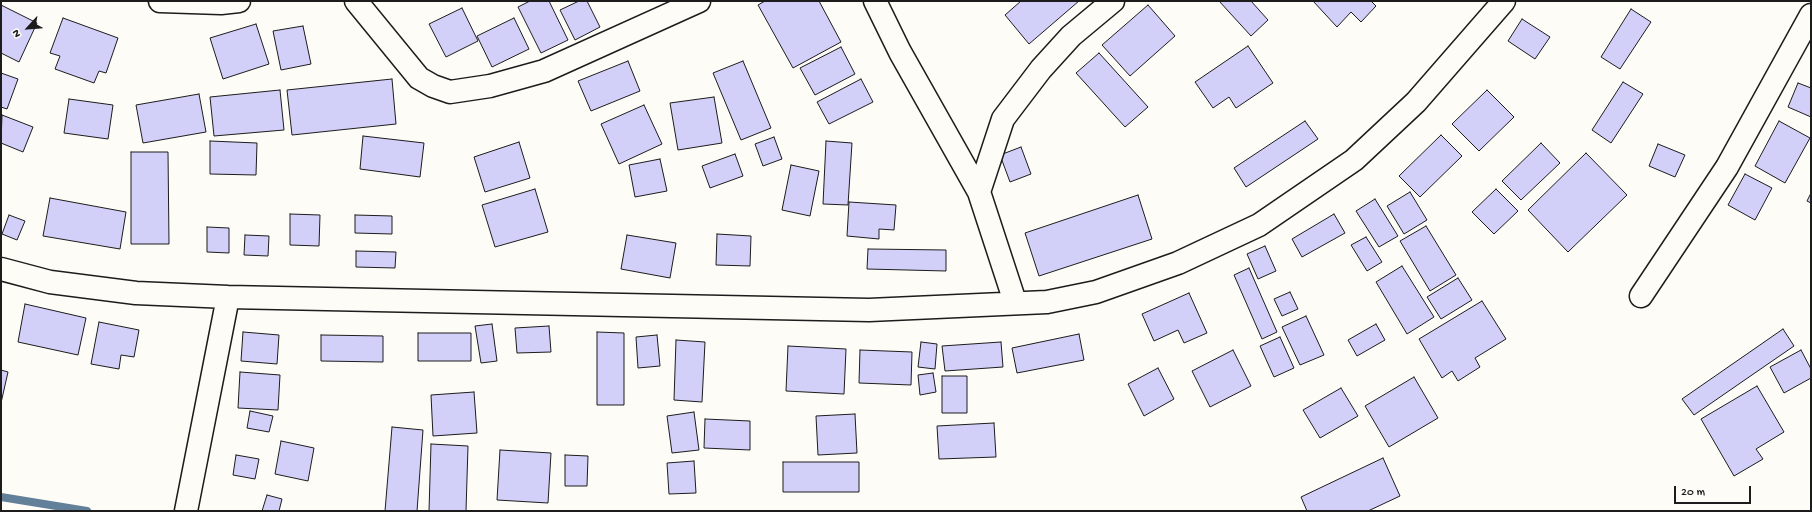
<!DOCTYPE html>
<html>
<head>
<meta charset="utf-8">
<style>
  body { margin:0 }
  #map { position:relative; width:1812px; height:512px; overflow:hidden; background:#fdfcf7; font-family:"Gochi Hand",sans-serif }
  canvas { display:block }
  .frame { position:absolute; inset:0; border:2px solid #1c1c1c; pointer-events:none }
  .north { position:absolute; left:8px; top:8px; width:40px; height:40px; -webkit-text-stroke:3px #fdfcf7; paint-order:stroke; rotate:244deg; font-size:11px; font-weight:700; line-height:16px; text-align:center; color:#1c1c1c }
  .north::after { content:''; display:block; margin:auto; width:14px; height:18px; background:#1c1c1c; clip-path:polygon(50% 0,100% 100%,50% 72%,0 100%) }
  .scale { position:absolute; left:1674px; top:486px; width:77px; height:18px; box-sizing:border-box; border:2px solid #1c1c1c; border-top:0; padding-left:5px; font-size:12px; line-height:14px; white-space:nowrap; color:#1c1c1c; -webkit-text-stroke:3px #fdfcf7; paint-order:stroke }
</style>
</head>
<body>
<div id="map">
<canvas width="1812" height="512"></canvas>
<div class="frame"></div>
<div class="north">N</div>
<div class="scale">20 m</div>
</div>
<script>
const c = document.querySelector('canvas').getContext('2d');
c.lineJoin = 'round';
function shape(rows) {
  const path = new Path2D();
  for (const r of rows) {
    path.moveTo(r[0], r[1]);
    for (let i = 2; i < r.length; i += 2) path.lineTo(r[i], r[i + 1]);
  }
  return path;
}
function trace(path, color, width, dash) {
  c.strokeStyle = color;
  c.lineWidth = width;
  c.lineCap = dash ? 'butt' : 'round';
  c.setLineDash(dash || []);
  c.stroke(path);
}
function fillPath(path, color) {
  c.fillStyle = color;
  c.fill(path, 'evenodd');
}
trace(shape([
  [1,497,87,511]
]), '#628099', 8);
const building = shape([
  [530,1,549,1,568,40,541,53,518,7,530,1],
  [579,1,587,1,600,27,575,40,560,10,579,1],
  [765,1,819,1,841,42,793,68,758,5,765,1],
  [1021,1,1079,1,1029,44,1005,15,1021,1],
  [1219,1,1251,1,1268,20,1251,36,1219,1],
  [1313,1,1371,1,1376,6,1361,22,1351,12,1337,27,1313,1],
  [1,5,37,23,19,62,1,53,1,5],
  [1148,5,1175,36,1130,76,1102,45,1148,5],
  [462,8,478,41,446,57,429,24,462,8],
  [1631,9,1651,22,1620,69,1601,57,1631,9],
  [63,18,118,38,106,73,99,71,94,83,55,69,60,56,50,53,63,18],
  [514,18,529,49,492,67,477,36,514,18],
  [1522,19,1550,37,1535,59,1508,41,1522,19],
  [256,24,269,64,223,79,210,38,256,24],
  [303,26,311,64,281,70,273,31,303,26],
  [1248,46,1273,83,1236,108,1229,97,1213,108,1195,82,1248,46],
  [841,47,855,74,815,95,800,68,841,47],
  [1099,53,1148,107,1125,127,1076,73,1099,53],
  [628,61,640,91,591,111,578,81,628,61],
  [743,61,771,128,741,140,713,73,743,61],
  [1,73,18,79,7,109,1,107,1,73],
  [392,79,396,124,292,135,287,90,392,79],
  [861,79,873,102,829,124,817,102,861,79],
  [1623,82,1643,94,1611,143,1592,130,1623,82],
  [1798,83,1811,88,1811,117,1788,107,1798,83],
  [280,90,284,130,214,136,210,97,280,90],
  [1487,90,1514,117,1479,151,1452,124,1487,90],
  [199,94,206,132,143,143,136,105,199,94],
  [714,97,722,143,678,150,670,103,714,97],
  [69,99,113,105,108,139,64,133,69,99],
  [644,105,662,144,619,164,601,124,644,105],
  [2,115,33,127,23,152,1,143,2,115],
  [1305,121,1318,139,1246,187,1234,168,1305,121],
  [1779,121,1810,138,1785,183,1755,166,1779,121],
  [1441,135,1462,156,1420,197,1399,176,1441,135],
  [363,136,424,143,420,177,360,169,363,136],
  [774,137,782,159,763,166,755,144,774,137],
  [210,141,257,143,256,175,210,174,210,141],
  [826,141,852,143,848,205,823,204,826,141],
  [519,142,530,178,485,192,474,157,519,142],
  [1541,143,1560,163,1521,200,1502,181,1541,143],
  [1658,144,1685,155,1675,177,1649,166,1658,144],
  [1021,147,1031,174,1010,182,1000,155,1021,147],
  [131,152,168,152,169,244,131,244,131,152],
  [1586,153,1627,195,1568,252,1528,210,1586,153],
  [735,154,743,176,710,188,702,166,735,154],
  [660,159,667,191,635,197,629,165,660,159],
  [791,165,819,171,810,216,782,210,791,165],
  [1745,174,1772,188,1755,220,1728,205,1745,174],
  [535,189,548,232,495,247,482,205,535,189],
  [1496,189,1518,211,1494,234,1472,212,1496,189],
  [1410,192,1427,220,1404,234,1387,206,1410,192],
  [1811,193,1811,203,1807,201,1811,193],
  [1138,195,1152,239,1039,276,1025,233,1138,195],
  [50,198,126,212,120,249,43,236,50,198],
  [1375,199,1398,236,1379,247,1356,211,1375,199],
  [849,202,896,205,894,230,879,229,879,239,847,236,849,202],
  [290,214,320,215,319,246,290,245,290,214],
  [1334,214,1345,233,1302,257,1292,239,1334,214],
  [9,215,25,221,17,240,2,234,9,215],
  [355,215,392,216,392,234,355,233,355,215],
  [1426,226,1456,275,1430,291,1400,241,1426,226],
  [207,227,229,228,229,253,207,252,207,227],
  [717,234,751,236,750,266,716,265,717,234],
  [245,235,269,236,268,256,244,255,245,235],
  [627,235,676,243,670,278,621,269,627,235],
  [1366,237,1382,262,1367,271,1351,245,1366,237],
  [1265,246,1276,271,1258,279,1247,254,1265,246],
  [868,249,946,250,946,271,867,269,868,249],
  [356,251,396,252,395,268,356,267,356,251],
  [1402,266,1434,317,1407,334,1376,282,1402,266],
  [1249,268,1277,332,1262,339,1234,275,1249,268],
  [1458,278,1472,300,1441,319,1427,297,1458,278],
  [1290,292,1298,309,1282,316,1274,299,1290,292],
  [1189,293,1207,333,1184,343,1178,330,1154,341,1142,314,1189,293],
  [1482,301,1506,339,1475,358,1480,367,1458,381,1452,371,1442,378,1419,339,1482,301],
  [25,304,86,318,78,355,18,342,25,304],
  [1306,316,1324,355,1300,365,1282,327,1306,316],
  [99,322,139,330,134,357,121,355,119,369,91,364,99,322],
  [492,324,497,361,481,363,475,326,492,324],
  [1376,324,1385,340,1357,356,1348,340,1376,324],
  [549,326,551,352,517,353,515,328,549,326],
  [1783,329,1794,346,1694,415,1682,399,1783,329],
  [243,332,279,335,277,364,241,361,243,332],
  [597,332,624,333,624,405,597,405,597,332],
  [418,333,471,333,471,361,418,361,418,333],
  [1079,334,1084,360,1017,373,1012,348,1079,334],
  [321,335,383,336,383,362,321,361,321,335],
  [657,335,660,366,638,368,636,337,657,335],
  [1280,337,1294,368,1274,377,1260,346,1280,337],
  [676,340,705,342,702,402,674,400,676,340],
  [921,342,937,344,935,369,918,367,921,342],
  [1001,342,1003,367,945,371,942,346,1001,342],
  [788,346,846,349,844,394,786,391,788,346],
  [860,350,912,352,911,385,859,383,860,350],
  [1233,350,1251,386,1210,407,1192,371,1233,350],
  [1801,350,1811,369,1811,378,1784,393,1770,367,1801,350],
  [1158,368,1174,399,1144,416,1128,384,1158,368],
  [1,370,8,372,1,403,1,370],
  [240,372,280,375,278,410,238,408,240,372],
  [933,373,936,392,920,395,918,375,933,373],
  [942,376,967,376,967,413,942,413,942,376],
  [1414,377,1438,418,1389,447,1365,406,1414,377],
  [1757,386,1784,432,1756,449,1763,459,1734,476,1701,419,1757,386],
  [1341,388,1358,416,1320,438,1303,410,1341,388],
  [474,392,477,433,433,436,431,395,474,392],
  [250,411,273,416,269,432,247,428,250,411],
  [694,412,699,450,672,453,667,416,694,412],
  [855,414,857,453,818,455,816,416,855,414],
  [705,419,750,421,750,450,704,448,705,419],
  [994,423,996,457,939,459,937,426,994,423],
  [392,427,423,430,417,511,385,511,392,427],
  [281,441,314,448,308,481,275,474,281,441],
  [431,444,468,446,466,511,429,511,431,444],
  [500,450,551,453,548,503,497,500,500,450],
  [236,455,259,459,255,479,233,475,236,455],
  [565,455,588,456,587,486,565,486,565,455],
  [1383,458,1400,496,1368,511,1307,511,1301,497,1383,458],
  [694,461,696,493,669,494,667,463,694,461],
  [783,462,859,462,859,492,783,492,783,462],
  [267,495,282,499,279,511,262,511,267,495]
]);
fillPath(building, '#d2d0f9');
trace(building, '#1c1c1c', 1);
const minor = shape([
  [160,1,221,3,239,1],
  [356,1,419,78,433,86,450,92,490,86,544,71,699,1],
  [875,1,900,52,979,192,1015,302],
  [979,192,1003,119,1041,69,1071,36,1113,1],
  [1,269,50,282,136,293,228,297,869,310,1047,302,1096,292,1178,263,1259,225,1354,160,1416,102,1504,1],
  [1641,296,1727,167,1811,15],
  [186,511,228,297]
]);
trace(minor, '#1c1c1c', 25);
trace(minor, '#fdfcf7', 22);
</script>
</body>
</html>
